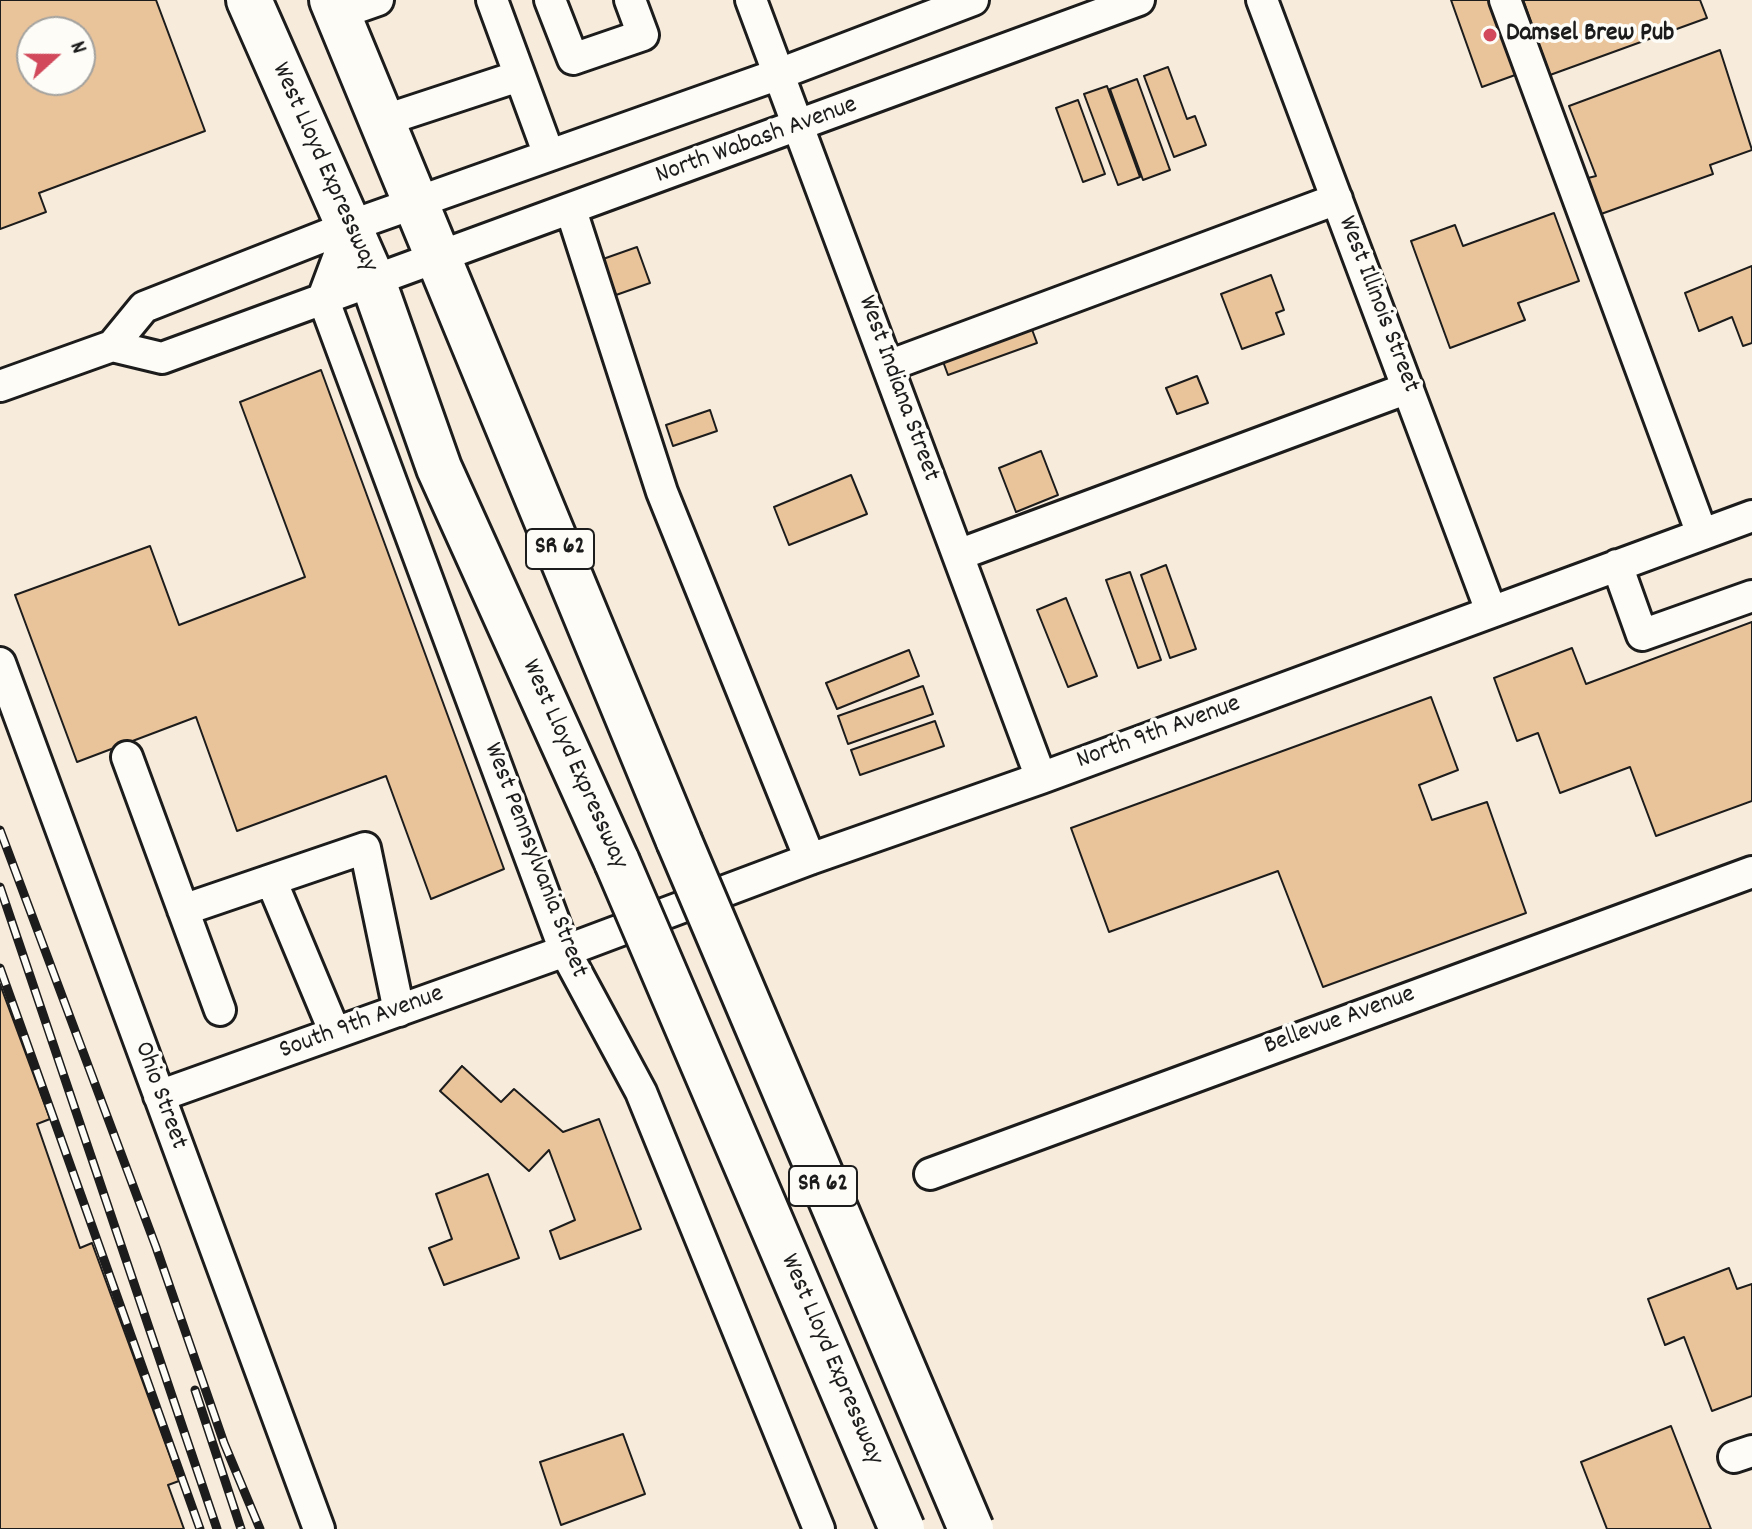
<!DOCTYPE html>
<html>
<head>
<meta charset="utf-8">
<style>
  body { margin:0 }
  #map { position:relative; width:1752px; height:1529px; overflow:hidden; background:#f7ebdb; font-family:Dekko,sans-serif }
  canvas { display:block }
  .north { position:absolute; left:16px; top:16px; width:80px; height:80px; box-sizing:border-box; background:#fdfcf7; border:2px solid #a3a29f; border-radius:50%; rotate:69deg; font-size:22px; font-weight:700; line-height:32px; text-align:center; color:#1c1c1c }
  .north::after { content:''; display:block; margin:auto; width:28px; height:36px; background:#d1495b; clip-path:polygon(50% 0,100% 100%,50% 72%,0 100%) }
</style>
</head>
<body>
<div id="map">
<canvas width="1752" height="1529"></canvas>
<div class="north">N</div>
</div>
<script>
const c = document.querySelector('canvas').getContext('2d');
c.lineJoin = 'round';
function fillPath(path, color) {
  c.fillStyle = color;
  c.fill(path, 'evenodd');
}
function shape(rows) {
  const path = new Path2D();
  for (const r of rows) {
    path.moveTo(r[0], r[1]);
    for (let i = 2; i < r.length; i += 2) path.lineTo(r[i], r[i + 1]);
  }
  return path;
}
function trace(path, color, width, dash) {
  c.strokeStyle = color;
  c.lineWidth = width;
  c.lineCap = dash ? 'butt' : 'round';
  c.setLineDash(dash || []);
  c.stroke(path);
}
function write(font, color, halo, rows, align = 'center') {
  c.font = font + ' Dekko,sans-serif';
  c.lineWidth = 7;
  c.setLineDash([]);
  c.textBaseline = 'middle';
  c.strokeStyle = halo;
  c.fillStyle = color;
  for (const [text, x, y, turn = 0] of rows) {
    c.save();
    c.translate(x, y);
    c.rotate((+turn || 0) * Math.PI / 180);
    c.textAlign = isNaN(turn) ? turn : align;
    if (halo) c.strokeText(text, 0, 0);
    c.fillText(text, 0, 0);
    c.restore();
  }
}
const building = shape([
  [0,0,156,0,205,131,39,193,46,212,0,229,0,0],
  [32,32,80,32,80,80,32,80,32,32],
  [1451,0,1504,0,1529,70,1482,87,1451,0],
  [1523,0,1700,0,1707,18,1550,75,1523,0],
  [1720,50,1752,150,1710,165,1713,174,1601,214,1588,178,1596,176,1569,106,1720,50],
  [1168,67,1187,119,1195,116,1206,145,1174,157,1144,76,1168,67],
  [1137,79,1170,170,1143,180,1110,89,1137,79],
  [1107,86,1140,177,1118,185,1084,94,1107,86],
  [1078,100,1105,174,1083,182,1056,108,1078,100],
  [1554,213,1579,281,1518,303,1525,320,1450,348,1411,241,1455,225,1463,246,1554,213],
  [637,247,650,283,616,295,603,259,637,247],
  [1752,266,1752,343,1743,346,1732,317,1699,331,1685,293,1752,266],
  [1271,275,1284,310,1276,313,1284,334,1242,349,1221,294,1271,275],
  [1027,316,1037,343,948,375,938,348,1027,316],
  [321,370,504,869,431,899,386,776,237,831,196,717,77,762,15,595,150,546,179,625,305,577,240,402,321,370],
  [1197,376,1208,403,1177,414,1166,388,1197,376],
  [710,410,717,431,673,446,666,425,710,410],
  [1041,451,1058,495,1016,512,999,468,1041,451],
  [851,475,867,514,789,545,774,507,851,475],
  [1166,565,1196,649,1170,658,1141,575,1166,565],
  [1130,572,1161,660,1138,668,1106,580,1130,572],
  [1066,598,1097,676,1068,687,1037,610,1066,598],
  [1752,622,1752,801,1656,836,1630,767,1560,793,1538,733,1517,741,1494,678,1572,648,1586,684,1752,622],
  [909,650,919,676,837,709,826,683,909,650],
  [923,686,933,714,848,744,838,716,923,686],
  [1431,697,1458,770,1419,785,1432,820,1487,802,1526,913,1323,987,1278,871,1109,932,1071,828,1431,697],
  [935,721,944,746,860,775,851,750,935,721],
  [0,984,50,1119,37,1124,80,1248,92,1243,179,1481,168,1485,184,1529,0,1529,0,984],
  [462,1066,501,1102,514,1089,563,1132,599,1119,641,1229,560,1259,550,1231,575,1220,549,1150,529,1171,440,1091,462,1066],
  [488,1174,519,1258,444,1285,429,1248,452,1239,436,1194,488,1174],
  [1729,1268,1737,1289,1752,1284,1752,1396,1712,1411,1684,1337,1665,1345,1648,1299,1729,1268],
  [1671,1426,1711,1529,1607,1529,1581,1462,1671,1426],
  [623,1434,645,1494,561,1525,540,1462,623,1434]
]);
fillPath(building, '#e9c39a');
trace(building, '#1c1c1c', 2);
const minor = shape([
  [492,0,549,155],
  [550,0,573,59,643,35,630,0],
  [751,0,1041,778],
  [1262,0,1491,611],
  [1505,0,1702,534],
  [338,14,378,0],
  [382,121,519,76],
  [571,210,662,492,810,859],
  [350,226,323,298,565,951,641,1092,819,1529],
  [112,346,162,358,1139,0],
  [112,346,144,307,350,226,779,74,973,0],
  [888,366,1337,199],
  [0,386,112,346],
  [958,555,1408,388],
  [1617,565,1642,635,1752,596],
  [0,663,319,1529],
  [127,757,220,1010],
  [183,910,271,880],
  [335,1033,271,880,365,848,399,1011],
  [159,1096,565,951,810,859,1041,778,1752,516],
  [930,1174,1752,872],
  [1734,1457,1752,1451]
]);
const highway = shape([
  [249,0,373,281,439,468,617,862],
  [332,0,679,841]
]);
trace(minor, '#1c1c1c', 36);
trace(highway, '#1c1c1c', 50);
trace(minor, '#fdfcf7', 30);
trace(highway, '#fdfcf7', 44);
const rail = shape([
  [0,830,156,1247,224,1443,260,1529],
  [0,887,217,1529],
  [0,968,200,1529],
  [195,1390,241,1529]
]);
trace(rail, '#1c1c1c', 9);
trace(rail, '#fdfcf7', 6, [18]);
const highwayBridge = shape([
  [679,841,971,1529],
  [617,862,902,1529]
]);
trace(highwayBridge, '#1c1c1c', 50, []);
trace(highwayBridge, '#fdfcf7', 44);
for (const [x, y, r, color] of [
  [1490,35,8,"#d1495b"]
]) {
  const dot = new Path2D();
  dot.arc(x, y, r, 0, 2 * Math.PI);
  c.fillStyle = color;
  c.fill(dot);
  trace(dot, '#fdfcf7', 3);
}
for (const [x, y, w] of [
  [560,549,68],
  [823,1186,68]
]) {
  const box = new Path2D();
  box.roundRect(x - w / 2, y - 20, w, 40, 6);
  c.fillStyle = '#fdfcf7';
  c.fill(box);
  trace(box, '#1c1c1c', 2);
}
write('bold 24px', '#1c1c1c', null, [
  ["SR 62",560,549],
  ["SR 62",823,1186]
]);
write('bold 26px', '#1c1c1c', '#fdfcf7', [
  ["Damsel Brew Pub",1506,35]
], 'left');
write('26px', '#1c1c1c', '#fdfcf7', [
  ["North Wabash Avenue",757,142,-20],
  ["West Lloyd Expressway",323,168,66],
  ["West Illinois Street",1377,305,69],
  ["West Indiana Street",897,389,70],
  ["North 9th Avenue",1159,734,-20],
  ["West Lloyd Expressway",573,765,66],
  ["West Pennsylvania Street",534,861,69],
  ["Bellevue Avenue",1340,1022,-20],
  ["South 9th Avenue",362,1024,-20],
  ["Ohio Street",159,1096,70],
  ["West Lloyd Expressway",830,1360,67]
]);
</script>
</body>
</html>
